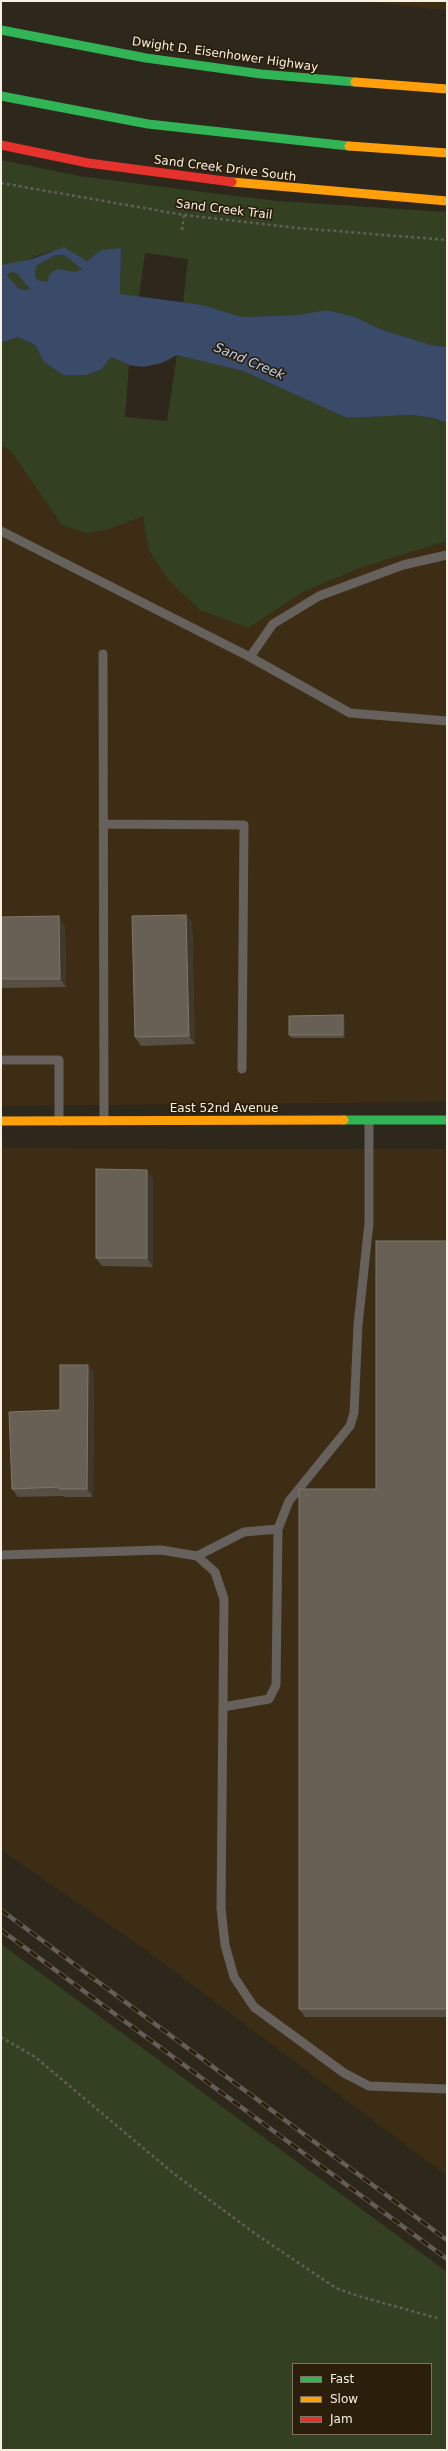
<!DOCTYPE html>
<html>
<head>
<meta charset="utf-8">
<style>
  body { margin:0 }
  #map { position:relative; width:448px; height:2451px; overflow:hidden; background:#2e271c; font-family:"DejaVu Sans",sans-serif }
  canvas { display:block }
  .frame { position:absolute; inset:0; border:2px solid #f8f0e3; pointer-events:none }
  .legend { position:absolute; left:292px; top:2363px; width:140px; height:72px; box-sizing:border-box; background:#2b1f0b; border:1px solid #7d7361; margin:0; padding:5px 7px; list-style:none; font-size:12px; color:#f8f0e3 }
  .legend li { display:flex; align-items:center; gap:8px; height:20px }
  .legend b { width:20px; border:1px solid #7d7361 }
</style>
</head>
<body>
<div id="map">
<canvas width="448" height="2451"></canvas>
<div class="frame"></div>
<ul class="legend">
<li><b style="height:5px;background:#30b455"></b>Fast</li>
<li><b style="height:5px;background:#ff9f0a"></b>Slow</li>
<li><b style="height:5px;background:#e5322d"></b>Jam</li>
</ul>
</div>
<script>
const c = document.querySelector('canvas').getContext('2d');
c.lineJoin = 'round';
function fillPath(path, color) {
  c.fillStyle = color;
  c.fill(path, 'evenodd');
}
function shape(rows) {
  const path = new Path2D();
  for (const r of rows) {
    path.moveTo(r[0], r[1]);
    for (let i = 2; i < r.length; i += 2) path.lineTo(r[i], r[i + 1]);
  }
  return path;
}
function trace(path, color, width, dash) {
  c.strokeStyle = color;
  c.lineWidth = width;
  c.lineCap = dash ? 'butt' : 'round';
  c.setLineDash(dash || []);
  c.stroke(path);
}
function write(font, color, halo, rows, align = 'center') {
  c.font = font + ' "DejaVu Sans",sans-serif';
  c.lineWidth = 3.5;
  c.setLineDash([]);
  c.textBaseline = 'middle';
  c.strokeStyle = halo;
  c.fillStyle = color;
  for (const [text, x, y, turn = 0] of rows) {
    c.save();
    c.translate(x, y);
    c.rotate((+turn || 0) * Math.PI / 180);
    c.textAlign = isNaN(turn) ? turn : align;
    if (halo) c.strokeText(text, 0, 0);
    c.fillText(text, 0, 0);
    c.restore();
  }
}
fillPath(shape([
  [363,1,447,1,447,10,432,9],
  [1,445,10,450,62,525,86,533,107,530,143,515,149,551,247,628,303,592,360,568,447,541,447,1102,1,1106],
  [1,1148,447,1149,447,2176,146,1950,1,1850]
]), '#3c2d14');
fillPath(shape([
  [1,160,79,176,179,189,278,201,447,212,447,347,431,345,383,330,355,317,327,310,298,315,242,317,203,305,183,303,188,259,145,253,139,297,120,294,121,248,91,257,87,261,51,251,17,263,1,265],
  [56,255,64,255,83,269,47,282,37,280,35,275,36,266],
  [11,272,16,273,30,289,25,290,18,288,7,275],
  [1,304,5,309,4,321,1,329],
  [18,337,35,345,44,362,63,375,87,375,102,369,111,357,129,365,125,417,167,421,177,354,243,371,347,418,412,415,433,418,447,423,447,541,360,568,303,592,248,628,200,610,171,583,149,551,143,516,107,530,86,533,62,525,10,450,1,445,1,343],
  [1,1944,447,2272,447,2450,1,2450],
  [293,2364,431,2364,431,2434,293,2434]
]), '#334021');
fillPath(shape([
  [64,247,87,261,101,250,121,248,120,294,203,305,242,317,298,315,327,310,355,317,383,330,431,345,447,347,447,423,433,418,412,415,347,418,243,371,177,355,162,363,143,367,129,365,111,357,102,369,87,375,63,375,44,362,35,345,18,337,1,343,1,329,4,321,5,309,1,304,1,265,32,259],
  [56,255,64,255,82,269,75,272,57,269,50,274,47,282,37,280,35,275,36,266],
  [11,272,16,273,30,289,25,290,18,288,7,275]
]), '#3a4b69');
trace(shape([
  [1,314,47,321]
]), '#3a4b69', 31);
trace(shape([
  [1,183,184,215,298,228,447,240],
  [182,230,184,215],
  [1,2037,35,2057,173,2173,257,2235,336,2288,358,2296,437,2318]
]), '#635e58', 2.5, [3, 3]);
trace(shape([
  [1,531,250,657,350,713,447,721],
  [103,654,104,1121],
  [250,657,273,624,319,596,403,565,447,555],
  [103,824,244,825,242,1069],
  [1,1060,59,1060,59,1121],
  [1,1555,161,1550,197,1556,215,1572,224,1599,221,1908,225,1945,234,1977,254,2007,344,2073,369,2086,447,2089],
  [197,1556,244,1532,278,1529],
  [223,1707,269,1699,276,1685,278,1529,289,1501,350,1426,354,1413,358,1325,369,1223,369,1121]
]), '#66615d', 9);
trace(shape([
  [1,30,146,58,261,74,355,82],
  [1,96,148,124,349,146],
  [344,1120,447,1120]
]), '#30b455', 9);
trace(shape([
  [355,82,447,89],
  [349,146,447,153],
  [232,182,447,201],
  [1,1121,344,1120]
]), '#ff9f0a', 9);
trace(shape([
  [1,145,88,163,232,182]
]), '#e5322d', 9);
const rail = shape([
  [1,1910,447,2240],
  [1,1930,447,2259]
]);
trace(rail, '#645e58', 4.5);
trace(rail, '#2b1f0b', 3, [9]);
fillPath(shape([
  [186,915,192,923,195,1044,141,1046,135,1037],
  [1,917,65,925,66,987,1,988],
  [345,1018,345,1038,292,1038,289,1035],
  [153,1178,153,1267,102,1266,96,1258],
  [447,1241,447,2017,305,2017,299,2009,376,1489],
  [88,1365,94,1374,93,1497,65,1497,64,1496,18,1497,12,1489]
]), '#574f43');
fillPath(shape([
  [186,915,192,923,195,1044,189,1036],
  [59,916,65,925,66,987,60,979],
  [343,1015,345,1018,345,1038,343,1035],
  [147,1170,153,1178,153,1267,147,1258],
  [88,1365,94,1374,93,1497,87,1489]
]), '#3f382c');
const building = shape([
  [186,915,189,1036,135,1037,132,916,186,915],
  [59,916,60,979,1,979,1,917,59,916],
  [343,1015,343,1035,289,1035,289,1016,343,1015],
  [96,1169,147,1170,147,1258,96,1258,96,1169],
  [376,1241,447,1241,447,2009,299,2009,299,1489,376,1489,376,1241],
  [60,1365,88,1365,87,1489,59,1489,59,1487,12,1489,9,1412,60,1410,60,1365]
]);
fillPath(building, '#686054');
trace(building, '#7f776b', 1);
write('12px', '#f8f0e3', '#2b1f0b', [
  ["Dwight D. Eisenhower Highway",225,55,8],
  ["Sand Creek Drive South",225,169,7],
  ["Sand Creek Trail",224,210,7],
  ["East 52nd Avenue",224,1109]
]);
write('italic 13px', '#bacff4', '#2b1f0b', [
  ["Sand Creek",249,362,23]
]);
</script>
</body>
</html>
